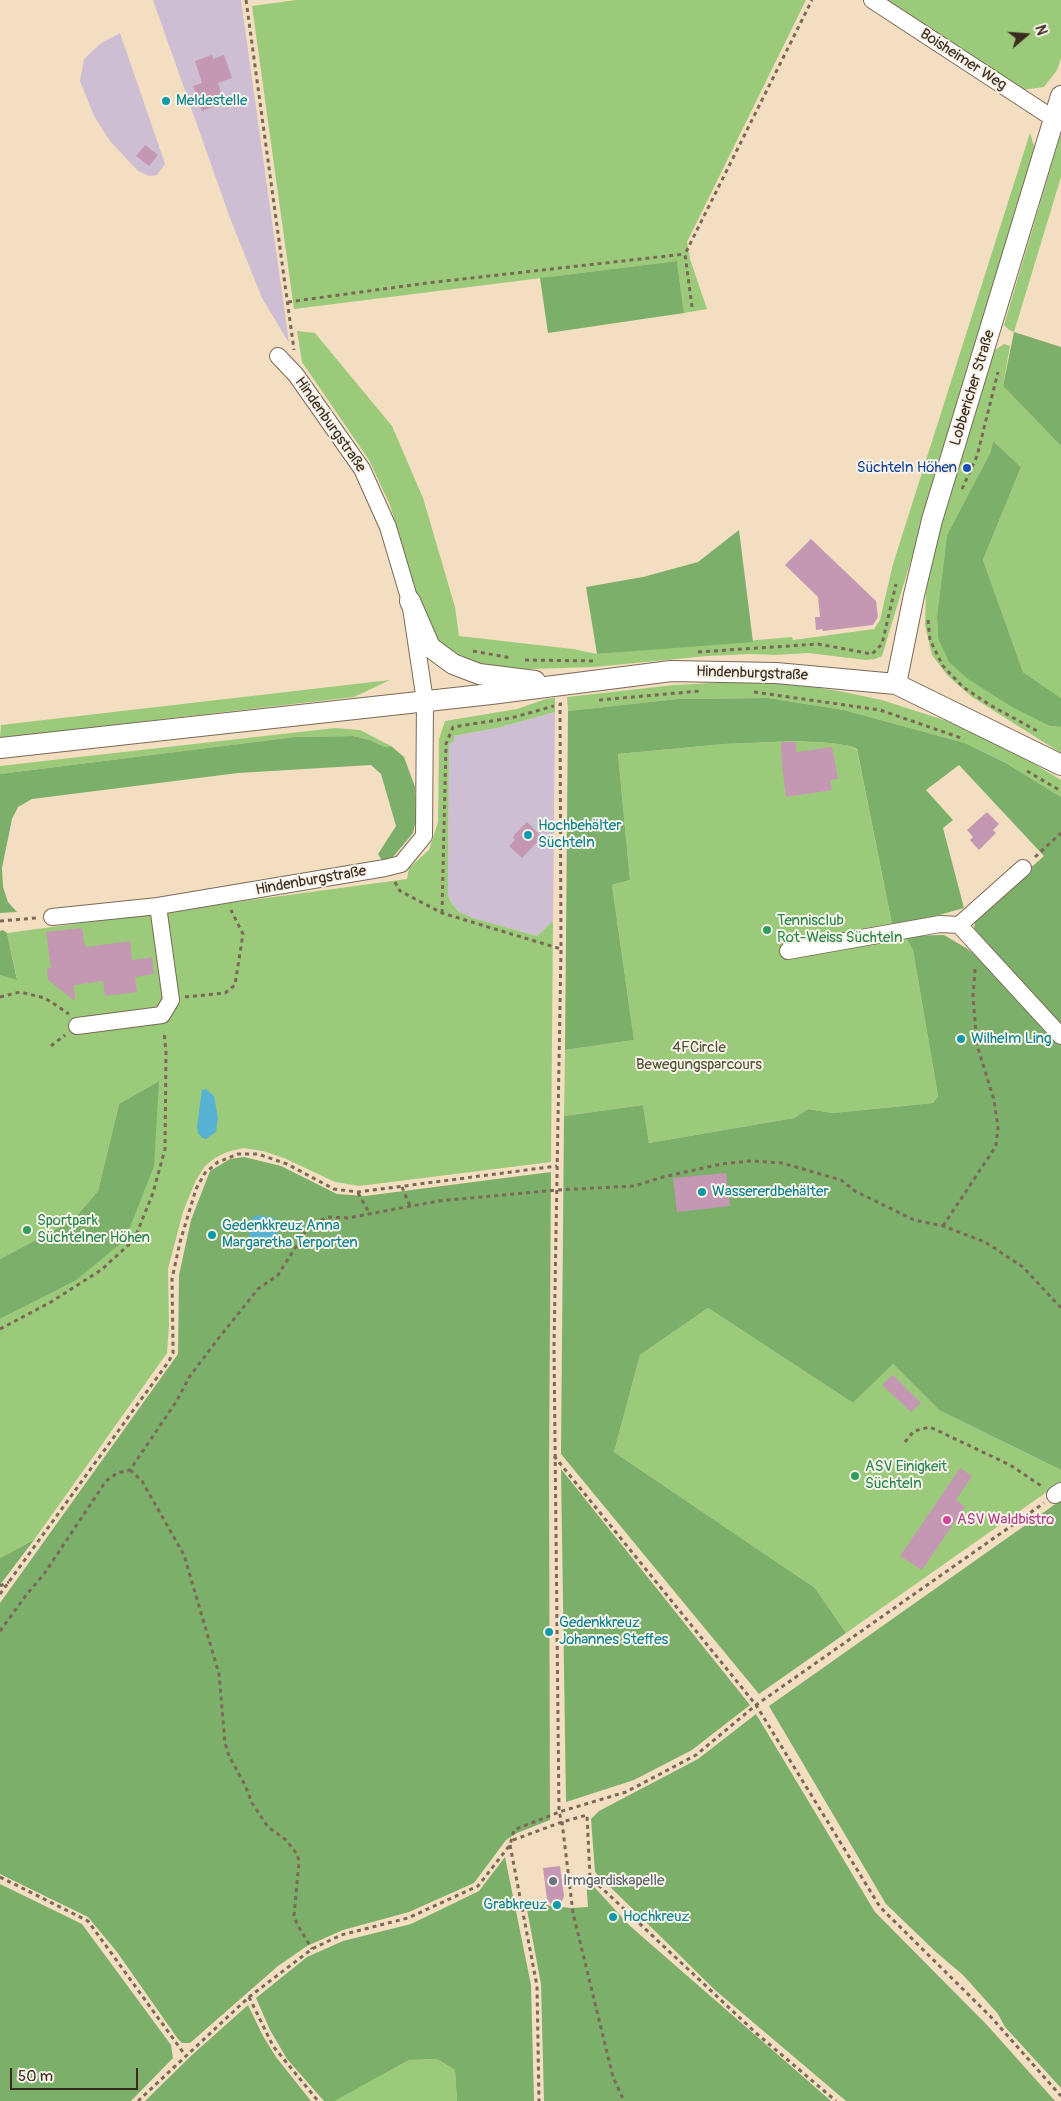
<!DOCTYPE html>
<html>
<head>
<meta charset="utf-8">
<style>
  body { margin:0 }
  #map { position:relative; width:1061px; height:2101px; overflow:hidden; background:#f3dec1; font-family:Pangolin,sans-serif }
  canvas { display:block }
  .north { position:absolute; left:1001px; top:10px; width:50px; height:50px; -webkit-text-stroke:4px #f7f3e8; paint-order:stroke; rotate:72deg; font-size:14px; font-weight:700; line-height:20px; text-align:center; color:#3b2a1e }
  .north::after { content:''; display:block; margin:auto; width:18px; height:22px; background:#3b2a1e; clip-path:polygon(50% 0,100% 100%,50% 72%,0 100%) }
  .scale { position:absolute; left:10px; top:2068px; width:128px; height:22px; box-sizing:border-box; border:2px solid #3b2a1e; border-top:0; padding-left:6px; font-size:15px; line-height:18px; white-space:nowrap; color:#3b2a1e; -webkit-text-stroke:4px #f7f3e8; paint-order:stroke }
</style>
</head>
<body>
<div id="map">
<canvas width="1061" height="2101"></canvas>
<div class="north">N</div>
<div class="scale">50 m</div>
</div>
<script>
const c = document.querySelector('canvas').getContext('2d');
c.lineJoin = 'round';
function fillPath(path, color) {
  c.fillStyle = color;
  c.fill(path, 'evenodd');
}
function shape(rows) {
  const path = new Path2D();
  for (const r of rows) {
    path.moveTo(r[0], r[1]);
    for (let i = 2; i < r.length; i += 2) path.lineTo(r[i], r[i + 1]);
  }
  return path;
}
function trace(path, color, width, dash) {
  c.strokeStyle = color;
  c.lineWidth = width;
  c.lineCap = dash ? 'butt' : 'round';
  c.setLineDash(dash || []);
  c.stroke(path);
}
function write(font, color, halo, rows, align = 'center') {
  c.font = font + ' Pangolin,sans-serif';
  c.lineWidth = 4;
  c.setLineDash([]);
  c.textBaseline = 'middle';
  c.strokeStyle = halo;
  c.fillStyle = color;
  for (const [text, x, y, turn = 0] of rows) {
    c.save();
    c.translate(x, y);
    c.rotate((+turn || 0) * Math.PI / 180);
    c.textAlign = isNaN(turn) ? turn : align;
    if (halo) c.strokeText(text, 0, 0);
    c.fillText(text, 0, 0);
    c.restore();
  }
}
fillPath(shape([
  [153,0,241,0,289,343,262,298,230,218],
  [120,33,165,164,157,175,150,176,138,171,110,141,94,116,80,81,84,59,100,44],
  [555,712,553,921,537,936,473,918,459,912,452,904,448,895,449,744,454,741,454,736,497,728]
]), '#cdbed3');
fillPath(shape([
  [296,0,806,0,687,242,690,259,707,309,684,313,677,261,294,309,252,6],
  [880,0,1061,0,1061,58,1057,70,1044,87,1015,91],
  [1030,133,1035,149,882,656,875,659,866,660,808,653,775,655,750,654,707,656,594,667,500,670,466,664,432,636,424,620,390,505,369,460,302,362,297,331,315,333,392,426,423,498,455,607,459,636,573,649,597,654,792,637,793,640,874,629,880,620,893,564],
  [1061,133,1061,177,1014,332,1009,330,1004,325],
  [1004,344,1010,346,1003,386,1061,446,1061,698,1023,672,983,560,1021,467,993,441,990,453,947,535,937,616,938,638,1050,726,1061,727,1061,753,972,697,947,675,932,655,925,625,926,593,933,547,990,359,995,350],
  [390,680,354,697,0,738,1,725],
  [731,682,778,682,839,691,882,700,944,720,1000,743,1061,780,1061,797,1006,763,965,743,844,710,768,698,677,699,568,711,567,697,674,685],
  [555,698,555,712,497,728,454,736,454,741,449,744,448,895,452,904,459,912,473,918,537,936,553,921,551,1162,359,1186,335,1182,284,1158,263,1151,243,1148,227,1152,215,1158,205,1166,195,1182,183,1212,168,1269,169,1325,167,1353,34,1540,0,1558,0,1319,75,1281,159,1081,119,1104,98,1191,73,1220,0,1259,0,975,17,979,7,933,407,879,409,868,429,850,438,822,439,739,445,721,517,709,546,699],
  [335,728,360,730,391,746,385,747,370,740,353,736,295,737,0,774,0,766],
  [796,741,831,743,850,746,857,750,892,924,905,936,913,950,938,1096,933,1103,833,1113,808,1109,794,1118,649,1143,643,1105,564,1116,565,1050,634,1040,612,885,630,880,618,754,724,744],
  [708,1308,853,1403,893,1364,939,1410,1061,1470,1061,1482,846,1633,815,1588,614,1452,640,1355],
  [437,2059,455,2070,457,2101,335,2101,409,2060]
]), '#9bcb7a');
fillPath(shape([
  [677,261,684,313,548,333,540,278],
  [1014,332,1061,347,1061,446,1003,386],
  [993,441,1021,467,983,560,1023,672,1061,698,1061,727,1050,726,1012,707,968,679,949,662,938,638,937,616,947,535,990,453],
  [739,530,753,642,597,654,586,587,643,577,698,562],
  [768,698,844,710,965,743,1006,763,1061,797,1061,1029,1047,1015,974,928,976,916,1044,856,959,765,926,790,953,820,943,828,964,908,932,917,892,924,857,749,850,746,831,743,796,741,724,744,618,754,630,880,612,885,634,1040,565,1050,568,711,677,699],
  [353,736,370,740,385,747,391,746,404,757,415,787,416,820,413,833,393,857,382,860,378,854,396,826,381,774,371,765,238,773,32,799,18,807,12,819,2,868,3,887,8,902,17,912,0,913,0,774,295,737],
  [3,930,7,933,17,980,0,975,0,931],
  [944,935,966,948,985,962,1061,1043,1061,1470,939,1410,893,1364,853,1403,708,1308,640,1355,614,1452,815,1588,846,1633,759,1694,561,1454,564,1116,643,1105,649,1143,794,1118,808,1109,833,1113,933,1103,938,1096,913,950,905,936],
  [159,1081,154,1166,125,1240,75,1281,0,1319,0,1259,73,1220,98,1191,119,1104],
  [244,1157,281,1166,337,1194,365,1196,551,1172,549,1467,550,1820,517,1833,506,1840,474,1883,409,1912,343,1930,307,1946,278,1966,190,2043,182,2043,178,2039,117,1952,88,1917,0,1874,0,1603,178,1354,179,1275,191,1220,210,1171,230,1159],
  [561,1469,750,1705,692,1750,634,1780,566,1802],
  [1061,1500,1061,2088,1005,2027,998,2014,963,1975,937,1953,886,1904,769,1706],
  [34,1540,0,1585,0,1558],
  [756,1714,875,1912,987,2025,1055,2101,846,2101,715,1990,595,1872,591,1819,599,1811,698,1759],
  [505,1857,531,1985,534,2101,457,2101,455,2070,437,2059,409,2060,335,2101,324,2101,287,2059,270,2030,256,1998,307,1957,343,1941,411,1924,479,1891],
  [586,1878,630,1926,831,2101,544,2101,541,1984,525,1899,551,1906,571,1908,588,1907],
  [0,1884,82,1924,171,2045,173,2058,131,2101,0,2101],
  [248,2005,263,2036,276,2057,311,2101,145,2101,192,2055]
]), '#7caf6a');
fillPath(shape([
  [206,1089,214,1096,218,1118,216,1132,206,1139,202,1138,198,1133,197,1126,202,1090],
  [259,1215,274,1218,279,1224,275,1245,270,1248,252,1240,248,1231,253,1217]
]), '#57b2d4');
fillPath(shape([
  [212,55,213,59,224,55,232,78,218,83,224,103,202,111,193,86,202,83,195,61],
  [145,145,158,155,149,166,136,156],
  [811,539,876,601,878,617,873,625,823,631,822,629,816,630,815,617,820,617,818,597,785,565],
  [781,742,796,742,796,752,832,747,838,779,830,780,832,790,786,797,782,766],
  [987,812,999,824,993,830,996,833,979,850,970,840,973,837,967,830],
  [527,822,542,837,522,858,509,846,515,840,513,838,515,834],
  [82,928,85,947,130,941,132,960,152,957,154,974,135,977,137,992,105,996,103,981,74,985,75,1001,48,980,47,969,51,968,46,932],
  [726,1173,730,1206,677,1212,673,1178],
  [893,1375,921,1403,911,1412,882,1385],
  [960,1468,972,1476,956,1500,965,1507,922,1570,900,1556],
  [560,1866,564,1896,561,1904,551,1905,547,1899,543,1868]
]), '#c498b3');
const minor = shape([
  [872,0,1054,119],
  [52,917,158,906,385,868,401,864,424,836,425,701,410,601,388,527,362,469,296,375,278,356],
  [959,925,1023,868],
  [788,951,940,924,959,925,1061,1036],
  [77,1026,162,1015,171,1000,158,906],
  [1055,1495,1061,1491]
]);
const major = shape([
  [410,601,430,647,453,664,479,674,535,681],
  [896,684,914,595,932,520,1061,96],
  [0,748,491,694,671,671,776,673,896,684,1061,765]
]);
trace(minor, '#7b6957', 18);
trace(major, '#7b6957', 22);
trace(shape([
  [246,0,294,350],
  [288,302,427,283,685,254],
  [692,307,685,254,812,0],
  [962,489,977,456,998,372],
  [928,620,930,640,943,666,963,687,990,705,1039,732],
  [473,651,511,658],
  [698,652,818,644,872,654,882,644,896,584],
  [525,660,594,661],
  [754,692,880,710,964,739],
  [599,700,700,691],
  [562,704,560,704,561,949,554,1347,559,1812,562,1822,573,1913,613,2077,624,2101],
  [1027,771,1061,791],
  [1035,857,1061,833],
  [395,882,400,891,442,913,561,949],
  [442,913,446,744,453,727,511,718,554,706],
  [0,921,36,918],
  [0,997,20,992,45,998,69,1014],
  [185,997,225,993,235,985,243,934,231,910],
  [51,1046,65,1035],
  [402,1187,410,1206],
  [358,1193,370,1214],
  [943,1226,996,1146,998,1128,994,1100,977,1045,973,996,975,971,974,966],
  [0,1329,51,1302,101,1270,134,1240,153,1193,165,1149,166,1052,164,1031],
  [905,1442,914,1431,930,1427,1010,1465,1043,1487],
  [554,1456,756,1705,880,1907,990,2016,1061,2096],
  [130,1470,142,1481,184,1555,219,1674,225,1743,229,1756,245,1785,252,1803,268,1827,286,1840,297,1854,299,1862,294,1915,297,1924,312,1949],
  [0,1586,9,1582],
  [0,1594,169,1361,173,1353,173,1344,172,1279,180,1242,196,1189,205,1173,218,1162,238,1154,258,1154,287,1164,334,1189,358,1192,557,1166],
  [0,1631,27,1594,44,1574,106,1481,117,1473,130,1470,176,1402,190,1376,218,1339,258,1289,278,1275,307,1229,327,1217,348,1218,438,1201,557,1190,634,1186,663,1177,721,1164,750,1161,782,1163,841,1180,855,1191,914,1220,943,1226,985,1242,1023,1267,1061,1308],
  [513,1840,562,1822,587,1815,590,1877,756,2033,836,2101],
  [510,1845,537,1986,539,2101],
  [0,1877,88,1921,185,2055],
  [249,1997,273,2046,318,2101],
  [138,2101,249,1997,312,1949,341,1935,408,1918,478,1886,510,1845,514,1830,559,1812,626,1792,696,1755,756,1705,1044,1503]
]), '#7b6957', 3, [4, 4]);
trace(minor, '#fff', 16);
trace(major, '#fff', 20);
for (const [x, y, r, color] of [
  [166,101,5,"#0f9aa8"],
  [967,468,5,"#1a4fb4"],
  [528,835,5,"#0f9aa8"],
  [767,930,5,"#2e9e5b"],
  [961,1039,5,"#0f9aa8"],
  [702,1192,5,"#0f9aa8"],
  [27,1230,5,"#2e9e5b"],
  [212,1235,5,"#0f9aa8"],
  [855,1476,5,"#2e9e5b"],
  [947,1520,5,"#d1479c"],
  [549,1632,5,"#0f9aa8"],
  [553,1881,5,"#6b7280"],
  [557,1905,5,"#0f9aa8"],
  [613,1917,5,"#0f9aa8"]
]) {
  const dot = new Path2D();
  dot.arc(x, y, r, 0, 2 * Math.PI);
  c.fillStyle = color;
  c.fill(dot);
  trace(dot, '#f7f3e8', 2);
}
write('15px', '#3b2a1e', '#f7f3e8', [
  ["Boisheimer Weg",963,60,33],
  ["Lobbericher Straße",973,388,-73],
  ["Hindenburgstraße",330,425,55],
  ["Hindenburgstraße",752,674,2],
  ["Hindenburgstraße",311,881,-10]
]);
write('15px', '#0d838f', '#f7f3e8', [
  ["Meldestelle",176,101],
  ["Hochbehälter",538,826],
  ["Süchteln",538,843],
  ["Wilhelm Ling",971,1039],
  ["Wassererdbehälter",712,1192],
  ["Gedenkkreuz Anna",222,1226],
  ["Margaretha Terporten",222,1243],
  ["Gedenkkreuz",559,1623],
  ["Johannes Steffes",559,1640],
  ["Grabkreuz",547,1905,"right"],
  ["Hochkreuz",623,1917]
], 'left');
write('15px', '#164399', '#f7f3e8', [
  ["Süchteln Höhen",957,468]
], 'right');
write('15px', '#27864d', '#f7f3e8', [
  ["Tennisclub",777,921],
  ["Rot-Weiss Süchteln",777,938],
  ["Sportpark",37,1221],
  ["Süchtelner Höhen",37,1238],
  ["ASV Einigkeit",865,1467],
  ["Süchteln",865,1484]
], 'left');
write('15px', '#535235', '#f7f3e8', [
  ["4FCircle",699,1048],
  ["Bewegungsparcours",699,1065]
]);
write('15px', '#b23c85', '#f7f3e8', [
  ["ASV Waldbistro",957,1520]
], 'left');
write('15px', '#5b616d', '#f7f3e8', [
  ["Irmgardiskapelle",563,1881]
], 'left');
</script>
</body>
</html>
